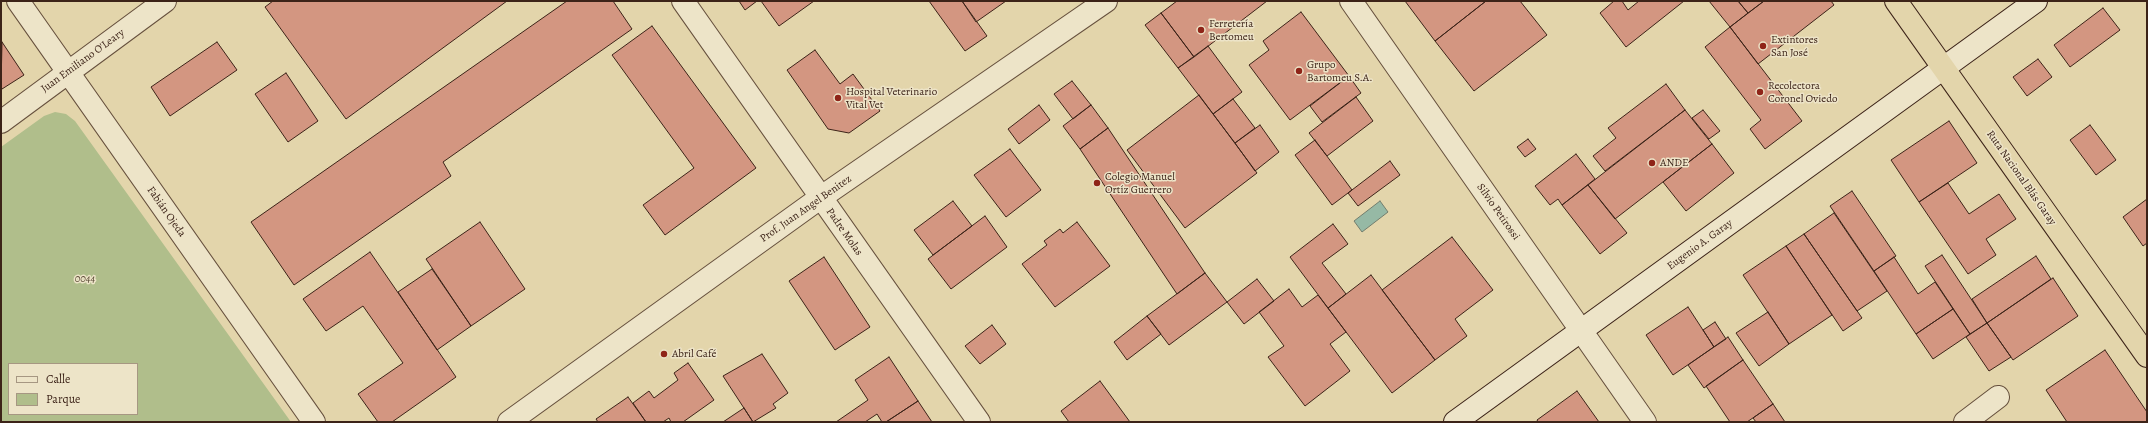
<!DOCTYPE html>
<html>
<head>
<meta charset="utf-8">
<style>
  body { margin:0 }
  #map { position:relative; width:2148px; height:423px; overflow:hidden; background:#e3d5ab; font-family:Alegreya,serif }
  canvas { display:block }
  .frame { position:absolute; inset:0; border:2px solid #3c2318; pointer-events:none }
  .legend { position:absolute; left:8px; top:363px; width:130px; height:52px; box-sizing:border-box; background:#ede4c8; border:1px solid #a69782; margin:0; padding:5px 7px; list-style:none; font-size:12px; color:#3c2318 }
  .legend li { display:flex; align-items:center; gap:8px; height:20px }
  .legend b { width:20px; border:1px solid #a69782 }
</style>
</head>
<body>
<div id="map">
<canvas width="2148" height="423"></canvas>
<div class="frame"></div>
<ul class="legend">
<li><b style="height:5px;background:#ede4c8"></b>Calle</li>
<li><b style="height:11px;background:#b0be8b"></b>Parque</li>
</ul>
</div>
<script>
const c = document.querySelector('canvas').getContext('2d');
c.lineJoin = 'round';
function fillPath(path, color) {
  c.fillStyle = color;
  c.fill(path, 'evenodd');
}
function shape(rows) {
  const path = new Path2D();
  for (const r of rows) {
    path.moveTo(r[0], r[1]);
    for (let i = 2; i < r.length; i += 2) path.lineTo(r[i], r[i + 1]);
  }
  return path;
}
function trace(path, color, width, dash) {
  c.strokeStyle = color;
  c.lineWidth = width;
  c.lineCap = dash ? 'butt' : 'round';
  c.setLineDash(dash || []);
  c.stroke(path);
}
function write(font, color, halo, rows, align = 'center') {
  c.font = font + ' Alegreya,serif';
  c.lineWidth = 3;
  c.setLineDash([]);
  c.textBaseline = 'middle';
  c.strokeStyle = halo;
  c.fillStyle = color;
  for (const [text, x, y, turn = 0] of rows) {
    c.save();
    c.translate(x, y);
    c.rotate((+turn || 0) * Math.PI / 180);
    c.textAlign = isNaN(turn) ? turn : align;
    if (halo) c.strokeText(text, 0, 0);
    c.fillText(text, 0, 0);
    c.restore();
  }
}
fillPath(shape([
  [55,112,66,114,75,121,291,422,1,422,1,147,44,116],
  [9,364,137,364,137,414,9,414]
]), '#b0be8b');
const water = shape([
  [1380,201,1388,212,1362,232,1354,221,1380,201]
]);
fillPath(water, '#96b9a5');
trace(water, '#727d6d', 1);
const building = shape([
  [273,1,507,1,346,119,265,7,273,1],
  [567,1,613,1,632,29,443,162,451,176,294,285,251,222,567,1],
  [739,1,757,1,745,10,739,1],
  [761,1,814,1,779,26,761,1],
  [929,1,962,1,987,36,965,51,929,1],
  [962,1,1006,1,976,22,962,1],
  [1177,1,1267,1,1194,57,1161,13,1177,1],
  [1405,1,1486,1,1435,41,1405,1],
  [1486,1,1520,1,1547,35,1474,91,1435,41,1486,1],
  [1614,1,1622,1,1628,10,1639,1,1684,1,1626,47,1600,13,1614,1],
  [1709,1,1738,1,1748,13,1730,27,1709,1],
  [1738,1,1764,1,1748,13,1738,1],
  [1764,1,1831,1,1834,5,1758,64,1730,27,1764,1],
  [2103,8,2120,30,2070,67,2054,45,2103,8],
  [1301,12,1349,76,1290,120,1249,65,1269,50,1263,41,1301,12],
  [1161,13,1194,57,1178,68,1145,25,1161,13],
  [652,26,756,168,665,235,643,205,694,168,612,55,652,26],
  [1730,27,1802,121,1765,149,1750,129,1761,120,1705,47,1730,27],
  [2,42,24,75,2,89,1,87,2,42],
  [217,42,237,70,170,116,151,87,217,42],
  [1208,46,1242,92,1213,114,1178,68,1208,46],
  [815,50,840,84,853,74,880,111,849,133,828,129,787,70,815,50],
  [2038,59,2052,77,2027,96,2013,77,2038,59],
  [286,73,318,121,288,142,255,94,286,73],
  [1349,76,1361,93,1322,122,1310,106,1349,76],
  [1072,81,1091,105,1073,119,1054,94,1072,81],
  [1666,84,1685,110,1605,171,1593,156,1616,138,1608,128,1666,84],
  [1199,95,1257,173,1185,228,1127,150,1199,95],
  [1356,97,1373,121,1327,156,1309,133,1356,97],
  [1233,99,1255,128,1235,143,1213,114,1233,99],
  [1039,105,1050,120,1019,144,1008,129,1039,105],
  [1091,105,1108,128,1080,149,1063,126,1091,105],
  [1685,110,1712,144,1615,219,1588,185,1685,110],
  [1703,110,1720,131,1709,139,1692,118,1703,110],
  [1949,121,1977,163,1919,202,1891,160,1949,121],
  [1260,125,1279,152,1255,171,1235,143,1260,125],
  [2090,125,2116,160,2096,175,2070,140,2090,125],
  [1108,128,1205,273,1177,294,1080,149,1108,128],
  [1528,139,1536,149,1525,157,1517,147,1528,139],
  [1315,140,1352,190,1332,205,1295,155,1315,140],
  [1712,144,1734,173,1686,211,1663,182,1712,144],
  [1010,149,1041,190,1006,217,974,175,1010,149],
  [1576,154,1595,179,1562,205,1558,199,1550,205,1535,186,1576,154],
  [1390,161,1400,175,1358,206,1348,193,1390,161],
  [1948,183,1969,214,1999,194,2016,219,1986,239,1996,255,1968,274,1919,202,1948,183],
  [1588,185,1627,233,1600,254,1562,205,1588,185],
  [1852,191,1896,256,1874,271,1830,206,1852,191],
  [2147,199,2147,243,2143,246,2123,217,2147,199],
  [953,201,972,226,933,255,914,230,953,201],
  [1834,213,1887,291,1857,311,1804,234,1834,213],
  [985,216,1007,247,951,289,928,259,985,216],
  [480,222,525,289,471,326,426,259,480,222],
  [1077,222,1110,266,1055,307,1022,264,1047,245,1044,241,1060,229,1063,233,1077,222],
  [1333,224,1348,244,1322,263,1346,294,1328,308,1290,257,1333,224],
  [1804,234,1862,318,1843,331,1786,246,1804,234],
  [1452,237,1493,290,1455,319,1467,336,1435,360,1382,290,1452,237],
  [1786,246,1832,315,1789,344,1743,275,1786,246],
  [370,252,456,377,392,422,378,422,358,394,403,363,363,306,326,331,303,299,370,252],
  [1942,255,1987,323,1970,334,1925,266,1942,255],
  [2036,256,2051,279,1987,323,1972,299,2036,256],
  [824,257,870,327,835,350,789,281,824,257],
  [1894,257,1918,294,1935,282,1953,309,1916,334,1874,271,1894,257],
  [432,269,471,326,437,350,398,292,432,269],
  [1205,273,1227,302,1169,345,1147,316,1205,273],
  [1371,275,1435,360,1392,393,1328,308,1371,275],
  [2053,278,2078,316,2013,360,1987,323,2053,278],
  [1257,279,1274,301,1244,324,1227,302,1257,279],
  [1289,289,1302,307,1318,295,1346,332,1330,344,1350,371,1305,406,1268,357,1284,346,1259,312,1289,289],
  [1688,307,1714,347,1673,375,1646,335,1688,307],
  [1953,309,1970,334,1933,359,1916,334,1953,309],
  [1768,312,1789,344,1759,366,1736,333,1768,312],
  [1147,316,1161,334,1127,360,1114,342,1147,316],
  [1715,322,1726,339,1714,347,1703,330,1715,322],
  [1987,323,2011,357,1989,371,1966,337,1987,323],
  [992,325,1006,344,980,364,965,346,992,325],
  [1728,337,1743,360,1704,388,1688,365,1728,337],
  [2105,350,2147,412,2147,422,2067,422,2046,390,2105,350],
  [762,354,788,393,773,404,776,408,753,422,723,376,762,354],
  [889,357,918,401,886,422,882,422,877,414,865,422,836,422,868,400,855,380,889,357],
  [1743,360,1773,404,1747,422,1730,422,1706,386,1743,360],
  [688,363,714,400,683,422,671,422,669,418,663,422,646,422,633,403,649,391,654,398,678,380,674,373,688,363],
  [1100,381,1130,422,1069,422,1061,411,1100,381],
  [1577,391,1599,422,1538,422,1537,420,1577,391],
  [628,397,646,422,598,422,596,419,628,397],
  [918,401,932,422,886,422,918,401],
  [1773,404,1785,422,1756,422,1753,418,1773,404],
  [744,408,753,422,723,422,744,408]
]);
fillPath(building, '#d39681');
trace(building, '#3c2318', 1);
const street = shape([
  [18,1,314,422],
  [683,1,979,422],
  [1351,1,1645,422],
  [1,122,165,1],
  [509,422,820,198,1106,1],
  [1965,422,1998,397]
]);
const secondary = shape([
  [1455,422,2036,1]
]);
const highway = shape([
  [1896,1,2147,356]
]);
trace(street, '#66503d', 24);
trace(secondary, '#3c2318', 24);
trace(highway, '#3c2318', 24);
trace(street, '#ede4c8', 22);
trace(secondary, '#ede4c8', 22);
trace(highway, '#e3d5ab', 22);
for (const [x, y, r, color] of [
  [1201,30,4,"#8f2418"],
  [1763,46,4,"#8f2418"],
  [1299,71,4,"#8f2418"],
  [1760,92,4,"#8f2418"],
  [838,98,4,"#8f2418"],
  [1652,163,4,"#8f2418"],
  [1097,183,4,"#8f2418"],
  [664,354,4,"#8f2418"]
]) {
  const dot = new Path2D();
  dot.arc(x, y, r, 0, 2 * Math.PI);
  c.fillStyle = color;
  c.fill(dot);
  trace(dot, '#ede4c8', 1.5);
}
write('11px', '#3c2318', '#ede4c8', [
  ["Ferretería",1209,24],
  ["Bertomeu",1209,37],
  ["Extintores",1771,40],
  ["San José",1771,53],
  ["Grupo",1307,65],
  ["Bartomeu S.A.",1307,78],
  ["Recolectora",1768,86],
  ["Coronel Oviedo",1768,99],
  ["Hospital Veterinario",846,92],
  ["Vital Vet",846,105],
  ["ANDE",1660,163],
  ["Colegio Manuel",1105,177],
  ["Ortíz Guerrero",1105,190],
  ["Abril Café",672,354]
], 'left');
write('11px', '#3c2318', '#ede4c8', [
  ["Juan Emiliano O'Leary",83,61,-36],
  ["Ruta Nacional Blás Garay",2021,178,55],
  ["Prof. Juan Angel Benitez",806,209,-35],
  ["Fabián Ojeda",166,212,55],
  ["Silvio Petirossi",1498,212,55],
  ["Padre Molas",844,232,55],
  ["Eugenio A. Garay",1700,245,-36]
]);
write('italic 11px', '#594a35', '#ede4c8', [
  ["0044",85,279]
]);
</script>
</body>
</html>
